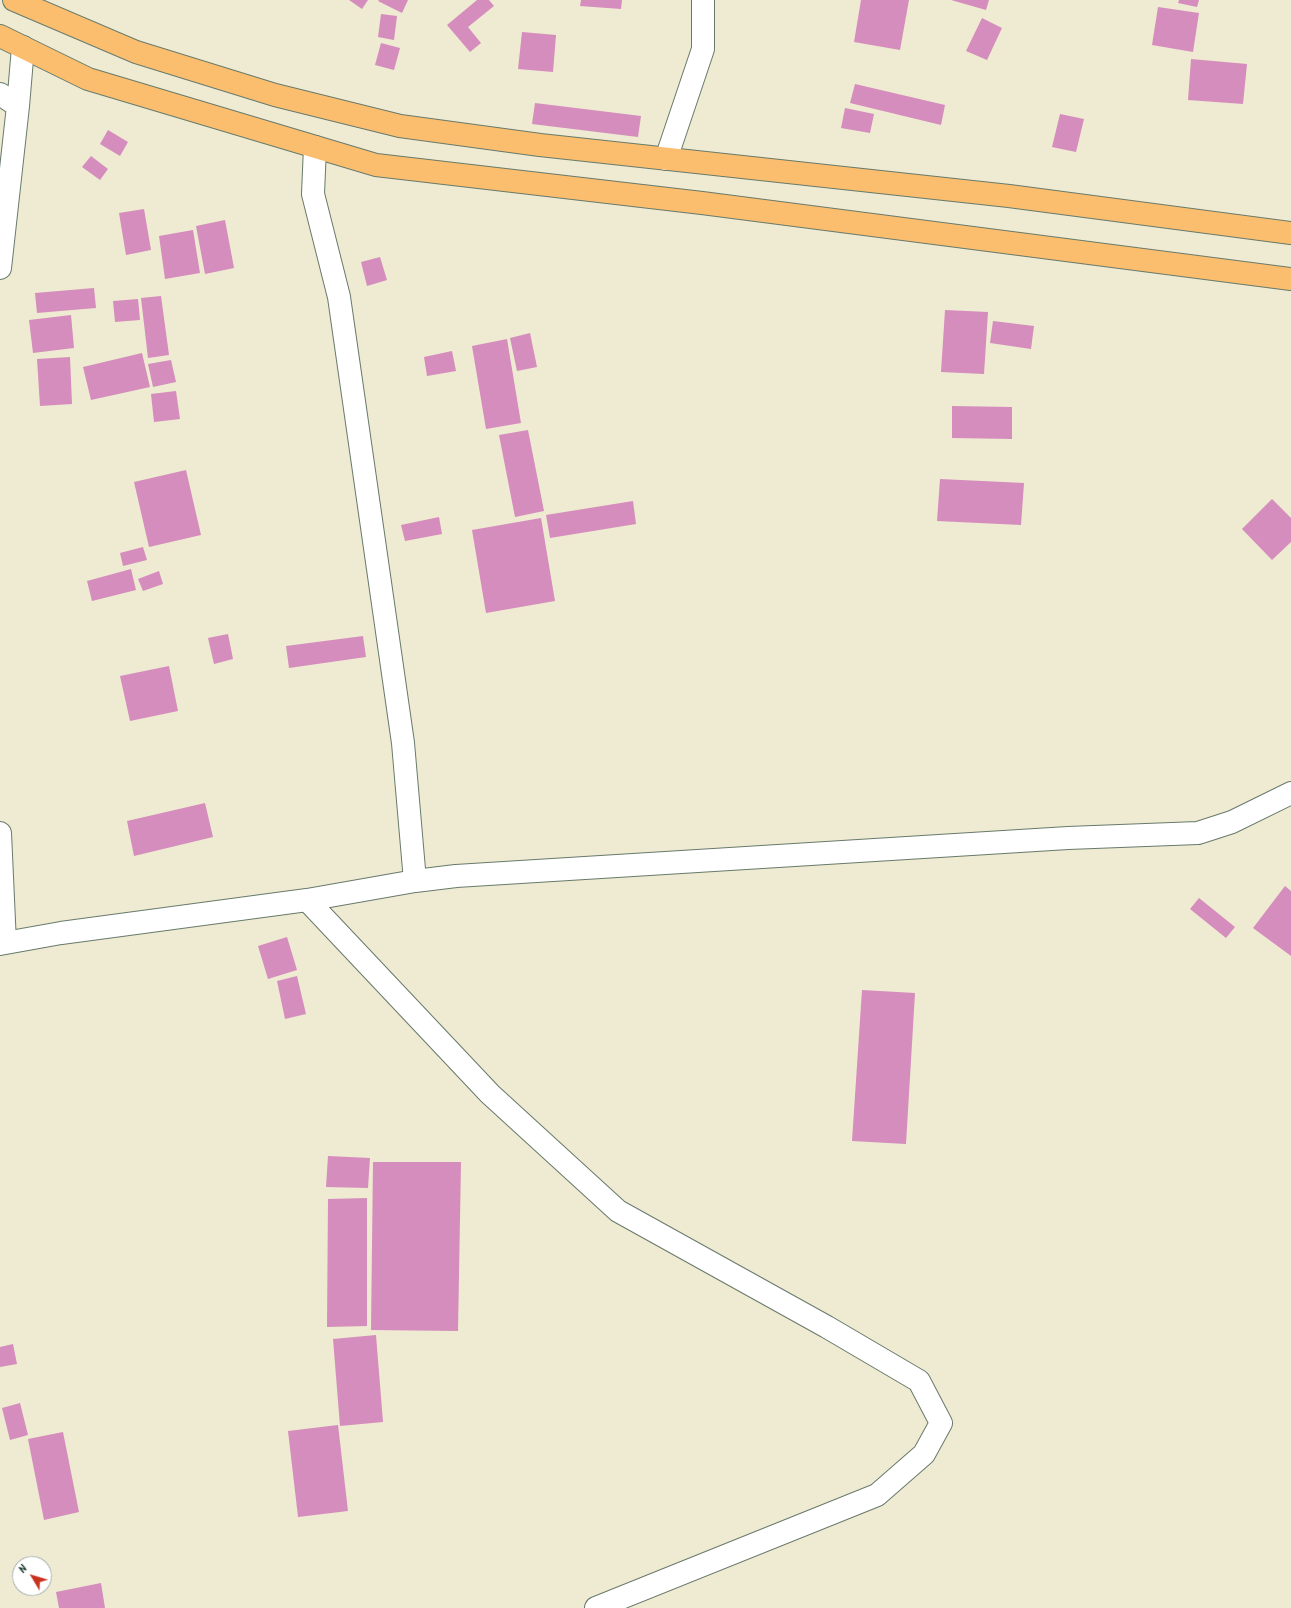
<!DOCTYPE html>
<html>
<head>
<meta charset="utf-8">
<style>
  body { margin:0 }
  #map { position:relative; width:1291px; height:1608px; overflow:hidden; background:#efead2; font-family:Kalam,sans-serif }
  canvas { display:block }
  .north { position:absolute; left:12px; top:1556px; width:40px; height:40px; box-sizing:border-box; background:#fff; border:1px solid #a5b1ae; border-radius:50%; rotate:308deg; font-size:11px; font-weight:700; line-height:16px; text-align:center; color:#1f3d34 }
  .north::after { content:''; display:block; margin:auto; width:14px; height:18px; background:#c8321e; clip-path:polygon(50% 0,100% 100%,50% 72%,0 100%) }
</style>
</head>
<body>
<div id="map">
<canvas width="1291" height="1608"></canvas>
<div class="north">N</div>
</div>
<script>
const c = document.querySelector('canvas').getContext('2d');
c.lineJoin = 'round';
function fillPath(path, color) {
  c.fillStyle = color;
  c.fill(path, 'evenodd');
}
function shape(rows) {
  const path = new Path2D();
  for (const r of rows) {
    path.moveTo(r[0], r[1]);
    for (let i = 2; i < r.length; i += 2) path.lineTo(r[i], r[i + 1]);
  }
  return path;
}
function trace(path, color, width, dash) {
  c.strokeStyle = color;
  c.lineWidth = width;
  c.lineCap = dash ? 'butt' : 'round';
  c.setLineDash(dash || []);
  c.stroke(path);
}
fillPath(shape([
  [349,0,368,0,362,9],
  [379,0,408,0,402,13,378,1],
  [477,0,489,0,494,6,468,27,481,43,470,52,447,25],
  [581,0,622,0,621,9,580,6],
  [861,0,909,0,900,50,854,42],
  [951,0,989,0,986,10],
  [1179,0,1199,0,1197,7,1178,3],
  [1158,7,1199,13,1193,52,1152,45],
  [381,14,397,16,394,40,378,37],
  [982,18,1002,28,987,60,966,51],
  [522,32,556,35,553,72,518,69],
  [381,43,400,48,394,70,375,65],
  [1191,59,1247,64,1243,104,1188,100],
  [855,84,945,105,941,125,850,103],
  [535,103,641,116,638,137,532,124],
  [845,108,874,114,870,133,841,128],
  [1060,114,1084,119,1076,152,1052,147],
  [108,130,128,142,120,156,100,144],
  [91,156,108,169,100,180,82,167],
  [144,209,151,250,126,255,119,213],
  [225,220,234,268,205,274,196,226],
  [193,230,200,273,165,279,159,236],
  [380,257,387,280,367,286,361,262],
  [94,288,96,308,37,313,35,293],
  [161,296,169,355,148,358,141,298],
  [138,299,140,320,115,322,113,301],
  [945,310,988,312,984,374,941,372],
  [71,315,74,348,33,353,29,320],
  [993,321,1034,326,1031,349,990,343],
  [530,333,537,367,517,371,510,338],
  [507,339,521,423,486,429,472,346],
  [452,351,456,371,427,376,424,357],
  [142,353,150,387,91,400,83,367],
  [70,357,72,404,40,406,37,359],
  [171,360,176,382,153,387,148,364],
  [176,391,180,419,154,422,151,394],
  [952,406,1012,407,1012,439,952,438],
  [528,430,544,511,515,517,499,435],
  [186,470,201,535,149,547,134,482],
  [940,479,1024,483,1021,525,937,521],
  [1272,499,1291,518,1291,542,1272,560,1242,529],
  [633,501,636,524,550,538,546,515],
  [439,517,442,534,405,541,401,525],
  [541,518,555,601,486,613,472,530],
  [143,547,147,560,123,566,120,553],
  [131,569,136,590,92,601,87,581],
  [159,571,163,584,143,591,138,579],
  [228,634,233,659,214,664,208,638],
  [363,636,366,657,289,668,286,646],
  [169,666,178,711,130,721,120,676],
  [205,803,213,837,134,856,127,821],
  [1285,886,1291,891,1291,956,1253,928],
  [1199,898,1235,927,1226,938,1190,909],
  [287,937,297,970,268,979,258,946],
  [297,976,306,1014,285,1019,277,981],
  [862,990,915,993,906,1144,852,1141],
  [328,1156,370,1158,368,1188,326,1187],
  [373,1162,461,1162,458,1331,371,1330],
  [367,1198,367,1326,327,1327,328,1199],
  [376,1335,383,1422,340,1426,333,1339],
  [13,1344,17,1364,0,1367,0,1347],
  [20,1403,28,1435,10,1440,2,1408],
  [338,1425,348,1511,298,1517,288,1431],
  [63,1432,79,1512,44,1520,28,1439],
  [101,1583,105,1608,59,1608,56,1592]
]), '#d48dbc');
const minor = shape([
  [0,94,18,106],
  [315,147,313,194,339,297,403,743,415,881],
  [666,159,703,49,703,0],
  [0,268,18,106,23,47],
  [0,833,5,943],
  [307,900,490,1094,618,1211,827,1327,919,1381,941,1423,924,1454,877,1495,596,1608],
  [0,944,61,933,307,900,415,881,456,876,1068,838,1198,833,1232,822,1291,793]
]);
const major = shape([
  [14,0,136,52,275,95,400,126,540,145,1009,196,1291,233],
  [0,36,88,79,376,165,702,203,1291,279]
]);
trace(minor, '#687a6b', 24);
trace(major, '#687a6b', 24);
trace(minor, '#fff', 22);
trace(major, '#fbbe6e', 22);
</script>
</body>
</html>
